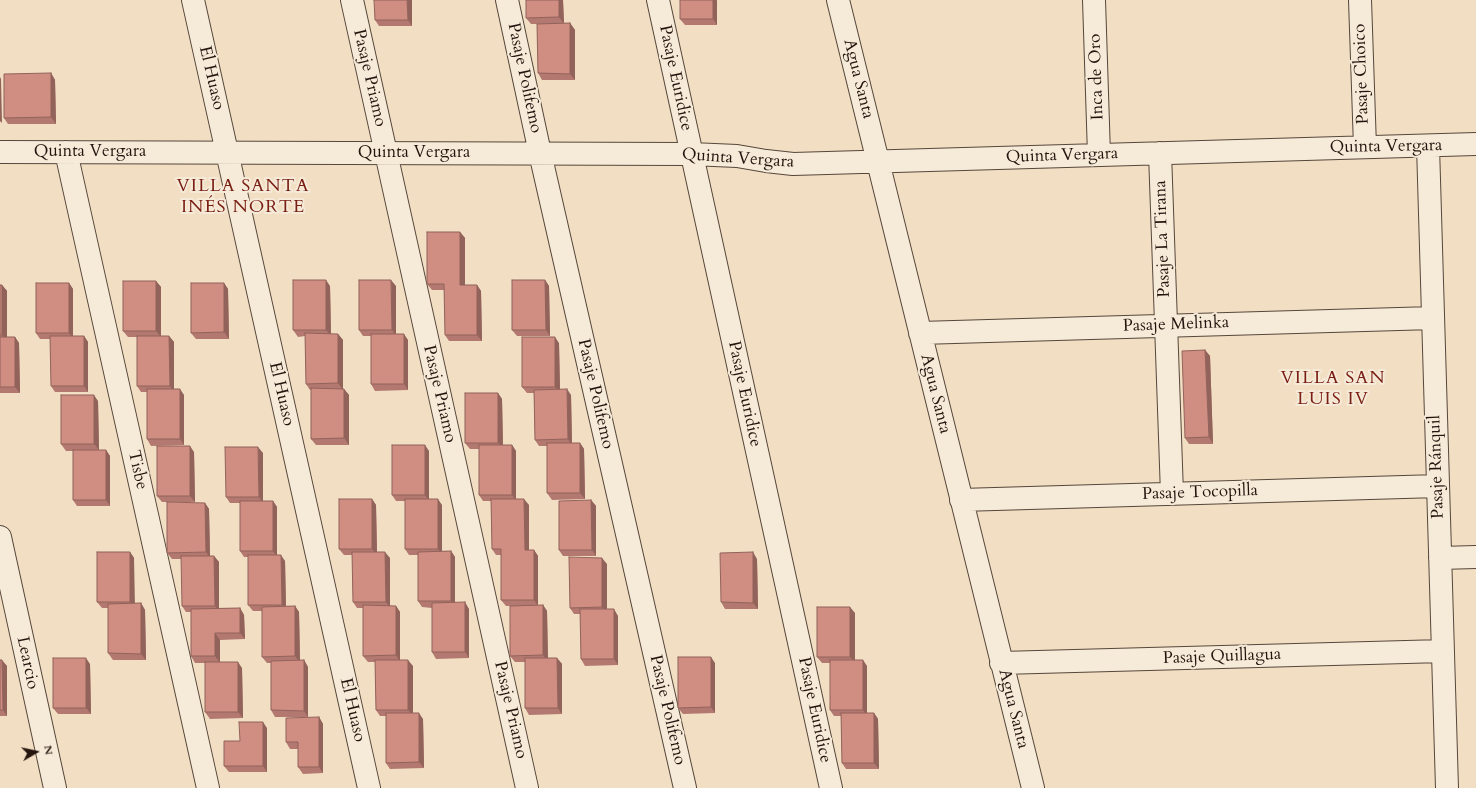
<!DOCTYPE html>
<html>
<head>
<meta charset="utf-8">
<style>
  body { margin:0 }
  #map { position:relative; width:1476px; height:788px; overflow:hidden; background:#f1dec3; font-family:Cardo,serif }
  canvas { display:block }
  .north { position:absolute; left:16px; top:732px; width:40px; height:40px; -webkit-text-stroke:3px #f6ead8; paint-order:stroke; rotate:81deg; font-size:11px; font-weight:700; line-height:16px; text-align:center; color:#23150e }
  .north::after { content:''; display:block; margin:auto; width:14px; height:18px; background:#23150e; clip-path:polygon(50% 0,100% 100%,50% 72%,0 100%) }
</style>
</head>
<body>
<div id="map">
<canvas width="1476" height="788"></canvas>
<div class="north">N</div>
</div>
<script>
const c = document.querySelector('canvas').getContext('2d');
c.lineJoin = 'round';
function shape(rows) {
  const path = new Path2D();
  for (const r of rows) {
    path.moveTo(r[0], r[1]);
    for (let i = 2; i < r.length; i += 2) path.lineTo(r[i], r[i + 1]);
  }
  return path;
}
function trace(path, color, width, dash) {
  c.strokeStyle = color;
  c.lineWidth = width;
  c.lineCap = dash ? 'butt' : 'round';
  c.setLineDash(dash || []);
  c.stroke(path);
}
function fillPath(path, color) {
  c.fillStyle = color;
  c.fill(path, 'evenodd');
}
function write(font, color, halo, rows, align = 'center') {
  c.font = font + ' Cardo,serif';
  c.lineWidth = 4;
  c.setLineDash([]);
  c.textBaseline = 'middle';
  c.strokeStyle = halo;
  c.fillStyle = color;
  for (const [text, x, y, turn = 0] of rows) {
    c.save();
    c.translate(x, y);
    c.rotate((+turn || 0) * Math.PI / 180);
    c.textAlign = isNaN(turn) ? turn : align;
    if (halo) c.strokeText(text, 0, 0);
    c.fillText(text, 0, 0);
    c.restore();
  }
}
const street = shape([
  [193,0,369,788],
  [352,0,527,788],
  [507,0,540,153,685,788],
  [658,0,831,788],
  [838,0,1033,788],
  [1094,0,1099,155],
  [1360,0,1365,147],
  [1428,146,1447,788],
  [0,152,691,154,737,156,766,161,793,164,1476,144],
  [66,152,208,788],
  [1160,153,1172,494],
  [920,333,1433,318],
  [961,500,1438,486],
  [0,537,55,788],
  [1440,558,1476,557],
  [1001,663,1443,651]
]);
trace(street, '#56473b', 24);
trace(street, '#f6ead8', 22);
fillPath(shape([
  [412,0,412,26,379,26,375,20],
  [563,0,564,23,570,23,575,30,575,80,542,80,538,73,537,24,531,24,526,18],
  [680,0,717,0,717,25,685,25,680,19],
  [51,73,55,80,56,124,8,124,4,118],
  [460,232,465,238,465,285,477,285,481,291,482,341,449,341,445,335,444,290,432,290,427,284],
  [545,280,549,286,550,336,517,336,512,330],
  [156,281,161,287,161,336,169,336,174,342,174,389,184,395,184,445,151,446,147,439,147,392,141,392,137,386,137,337,128,337,123,331],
  [69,283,73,289,73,336,84,336,88,342,88,392,55,392,51,386,50,339,40,339,36,333],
  [224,283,228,289,229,339,196,339,191,333],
  [0,285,2,285,7,291,7,337,15,337,19,343,20,393,0,393],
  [330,286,331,334,338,334,343,340,343,389,344,389,349,395,349,445,316,445,311,439,311,390,310,390,306,384,305,336,298,337,293,330],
  [396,286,396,334,408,340,408,390,375,391,371,384,371,336,363,336,359,330],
  [559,343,560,389,571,395,572,443,580,443,584,449,585,499,552,500,547,493,547,446,539,446,535,440,534,393,527,393,522,387],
  [1205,350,1210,356,1213,444,1189,444,1185,438],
  [498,393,502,399,503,445,512,445,516,451,516,499,529,505,529,550,534,550,538,556,538,605,543,605,547,611,548,658,557,658,562,664,562,714,529,715,525,708,525,662,515,662,510,656,510,606,506,606,501,600,501,555,496,555,492,549,491,501,483,501,479,495,479,449,470,449,465,443],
  [98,401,99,450,106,450,110,456,110,506,77,506,73,500,73,451,66,451,61,444],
  [429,451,429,499,442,505,442,551,451,551,455,557,455,602,469,609,469,658,436,659,432,652,432,608,422,607,418,601,418,555,409,555,405,549,405,501,396,501,392,495],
  [194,452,195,502,162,502,157,496],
  [263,453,263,501,273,501,277,507,277,555,285,561,286,606,295,606,299,612,300,660,304,660,308,667,308,717,275,717,271,710,271,663,267,663,262,657,262,611,253,611,248,605,248,557,244,557,240,551,240,503,230,503,226,497],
  [372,499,376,505,377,552,390,558,390,606,396,606,400,612,400,660,413,666,413,713,423,719,424,768,390,769,386,763,386,716,380,716,376,710,375,662,368,662,363,656,363,608,357,608,353,602,352,555,344,555,339,549],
  [591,500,596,506,596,556,563,556,559,550],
  [205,503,209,509,210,556,214,556,219,562,219,608,240,608,244,615,245,639,220,640,220,662,242,668,243,718,210,719,205,712,205,663,195,663,191,656,191,612,186,612,182,606,182,559,172,559,167,553],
  [130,552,134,558,134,603,141,603,145,610,146,660,113,660,108,653,108,608,102,608,97,602],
  [757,559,758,609,725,609,721,602],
  [607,564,607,609,618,616,618,665,585,666,581,659,580,614,574,614,570,608],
  [855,613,855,660,867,666,867,713,874,713,878,719,879,769,846,769,842,763,841,716,834,716,830,710,830,663,822,663,817,657],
  [0,660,7,666,7,716,0,716],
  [715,663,715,713,683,714,678,708],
  [90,664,91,714,58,714,53,708],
  [319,717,323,724,323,773,303,774,298,767,298,749,290,749,286,742],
  [267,728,267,772,229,772,224,766,240,741]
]), '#b37970');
fillPath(shape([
  [407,0,412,0,412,26,408,20],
  [559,0,563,0,564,24,559,17],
  [713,0,717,0,717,25,713,19],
  [570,23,575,30,575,80,570,74],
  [51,73,55,80,56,124,51,117],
  [0,77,1,79,2,123,0,121],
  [460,232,465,238,465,291,460,285],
  [326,280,330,286,331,336,326,330],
  [391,280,396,286,396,336,392,330],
  [545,280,549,286,550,336,546,330],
  [156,281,161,287,161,337,156,331],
  [69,283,73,289,73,339,69,333],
  [224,283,228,289,229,339,224,332],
  [2,285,7,291,7,341,2,335],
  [477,285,481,291,482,341,477,335],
  [338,334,343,340,343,390,338,383],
  [404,334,408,340,408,390,404,384],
  [84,336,88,342,88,392,84,386],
  [169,336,174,342,174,392,170,386],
  [15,337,19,343,20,393,15,387],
  [555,337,559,343,560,393,555,387],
  [1205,350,1210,356,1213,444,1209,437],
  [180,389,184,395,184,445,180,439],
  [344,389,349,395,349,445,344,438],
  [567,389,571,395,572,446,568,439],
  [498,393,502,399,503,449,498,443],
  [94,395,98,401,99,450,94,444],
  [580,443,584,449,585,499,580,493],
  [425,445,429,451,429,501,425,495],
  [512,445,516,451,516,501,512,495],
  [190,446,194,452,195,502,190,496],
  [258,447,263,453,263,503,259,497],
  [106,450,110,456,110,506,106,500],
  [372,499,376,505,377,555,372,549],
  [438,499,442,505,442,555,438,549],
  [524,499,529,505,529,556,525,550],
  [591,500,596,506,596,556,592,550],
  [273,501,277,507,277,557,273,551],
  [205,503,209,509,210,558,206,552],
  [534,550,538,556,538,606,534,600],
  [451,551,455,557,455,608,451,601],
  [130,552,134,558,135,608,130,602],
  [385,552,390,558,390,608,386,602],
  [753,552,757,559,758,609,753,603],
  [281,555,285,561,286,611,282,605],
  [214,556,219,562,219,612,215,606],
  [602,558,607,564,607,614,602,607],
  [465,602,469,609,469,658,465,652],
  [141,603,145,610,146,660,141,654],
  [543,605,547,611,548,662,543,655],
  [295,606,299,612,300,663,295,656],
  [396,606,400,612,400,662,396,655],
  [850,607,855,613,855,663,850,657],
  [240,608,244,615,245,639,240,633],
  [614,609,618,616,618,665,614,659],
  [215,633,220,640,220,663,215,656],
  [711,657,715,663,715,713,711,707],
  [86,658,90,664,91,714,86,708],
  [557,658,562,664,562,714,558,708],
  [2,660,7,666,7,716,3,710],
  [304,660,308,667,308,717,304,711],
  [408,660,413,666,413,716,408,710],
  [863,660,867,666,867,716,863,710],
  [238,662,242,668,243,718,238,712],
  [419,713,423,719,424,768,419,762],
  [874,713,878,719,879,769,874,763],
  [319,717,323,724,323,773,319,767],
  [263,722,267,728,267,772,263,766]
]), '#92635b');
const building = shape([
  [374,0,407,0,408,20,375,20,374,0],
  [526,0,559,0,559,17,526,18,526,0],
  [680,0,713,0,713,19,680,19,680,0],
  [570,23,570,74,538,73,537,24,570,23],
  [51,73,51,117,4,118,4,74,51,73],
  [427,232,460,232,460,285,477,285,477,335,445,335,444,284,427,284,427,232],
  [293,280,326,280,326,330,293,330,293,280],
  [359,280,391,280,392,330,359,330,359,280],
  [512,280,545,280,546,330,512,330,512,280],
  [123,281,156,281,156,331,123,331,123,281],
  [36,283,69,283,69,333,36,333,36,283],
  [191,283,224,283,224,332,191,333,191,283],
  [0,285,2,285,2,335,0,335,0,285],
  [305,333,338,334,338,383,306,384,305,333],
  [371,334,404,334,404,384,371,384,371,334],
  [50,336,84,336,84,386,51,386,50,336],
  [137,336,169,336,170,386,137,386,137,336],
  [0,337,15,337,15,387,0,387,0,337],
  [522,337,555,337,555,387,522,387,522,337],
  [1205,350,1209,437,1185,438,1182,351,1205,350],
  [311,388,344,389,344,438,311,439,311,388],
  [147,389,180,389,180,439,147,439,147,389],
  [567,389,568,439,535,440,534,390,567,389],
  [465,393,498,393,498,443,465,443,465,393],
  [61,395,94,395,94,444,61,444,61,395],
  [547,443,580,443,580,493,547,493,547,443],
  [392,445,425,445,425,495,392,495,392,445],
  [479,445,512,445,512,495,479,495,479,445],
  [157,446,190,446,190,496,157,496,157,446],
  [225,447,258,447,259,497,226,497,225,447],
  [73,450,106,450,106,500,73,500,73,450],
  [339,499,372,499,372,549,339,549,339,499],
  [405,499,438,499,438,549,405,549,405,499],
  [491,499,524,499,525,550,534,550,534,600,501,600,501,549,492,549,491,499],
  [591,500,592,550,559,550,559,501,591,500],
  [240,501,273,501,273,551,240,551,240,501],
  [167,502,205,503,206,552,167,553,167,502],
  [451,551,451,601,418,601,418,552,451,551],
  [97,552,130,552,130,602,97,602,97,552],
  [352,552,385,552,386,602,353,602,352,552],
  [753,552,753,603,721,602,720,553,753,552],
  [248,555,281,555,282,605,248,605,248,555],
  [181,556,214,556,215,606,182,606,181,556],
  [569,557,602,558,602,607,570,608,569,557],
  [465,602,465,652,432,652,432,603,465,602],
  [141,603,141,654,108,653,108,604,141,603],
  [363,605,396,606,396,655,363,656,363,605],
  [543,605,543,655,510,656,510,606,543,605],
  [295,606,295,656,262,657,262,607,295,606],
  [817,607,850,607,850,657,817,657,817,607],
  [240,608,240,633,215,633,215,656,191,656,191,609,240,608],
  [580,609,614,609,614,659,581,659,580,609],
  [678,657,711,657,711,707,678,708,678,657],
  [53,658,86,658,86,708,53,708,53,658],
  [525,658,557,658,558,708,525,708,525,658],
  [0,660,2,660,3,710,0,710,0,660],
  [304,660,304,711,271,710,271,661,304,660],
  [375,660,408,660,408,710,376,710,375,660],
  [830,660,863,660,863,710,830,710,830,660],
  [205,662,238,662,238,712,205,712,205,662],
  [386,713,419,713,419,762,386,763,386,713],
  [841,713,874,713,874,763,842,763,841,713],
  [319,717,319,767,298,767,298,742,286,742,286,718,319,717],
  [239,722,263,722,263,766,224,766,224,741,240,741,239,722]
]);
fillPath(building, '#d08d82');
trace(building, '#92635b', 1);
write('17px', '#23150e', '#f6ead8', [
  ["Pasaje Choico",1362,74,-92],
  ["Inca de Oro",1097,77,-92],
  ["El Huaso",211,78,77],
  ["Pasaje Priamo",369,78,77],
  ["Pasaje Polifemo",524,78,78],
  ["Pasaje Euridice",675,78,78],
  ["Agua Santa",858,79,76],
  ["Quinta Vergara",1386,147,-1],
  ["Quinta Vergara",90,152],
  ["Quinta Vergara",414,153],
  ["Quinta Vergara",1062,156,-2],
  ["Quinta Vergara",738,159,4],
  ["Pasaje La Tirana",1163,239,-92],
  ["Pasaje Melinka",1176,325,-2],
  ["El Huaso",281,394,77],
  ["Pasaje Priamo",439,394,77],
  ["Pasaje Polifemo",595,394,77],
  ["Pasaje Euridice",744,394,78],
  ["Agua Santa",935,394,76],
  ["Pasaje Ránquil",1437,467,-92],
  ["Tisbe",137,470,77],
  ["Pasaje Tocopilla",1200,493,-2],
  ["Pasaje Quillagua",1222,657,-2],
  ["Learcio",27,663,78],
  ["Agua Santa",1013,709,76],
  ["El Huaso",352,710,77],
  ["Pasaje Priamo",510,710,77],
  ["Pasaje Polifemo",667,710,77],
  ["Pasaje Euridice",814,710,78]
]);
c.letterSpacing = '1px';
write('18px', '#7a1f14', '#f6ead8', [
  ["VILLA SANTA",243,187],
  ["INÉS NORTE",243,208],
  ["VILLA SAN",1333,379],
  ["LUIS IV",1333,400]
]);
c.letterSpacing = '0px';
</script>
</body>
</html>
